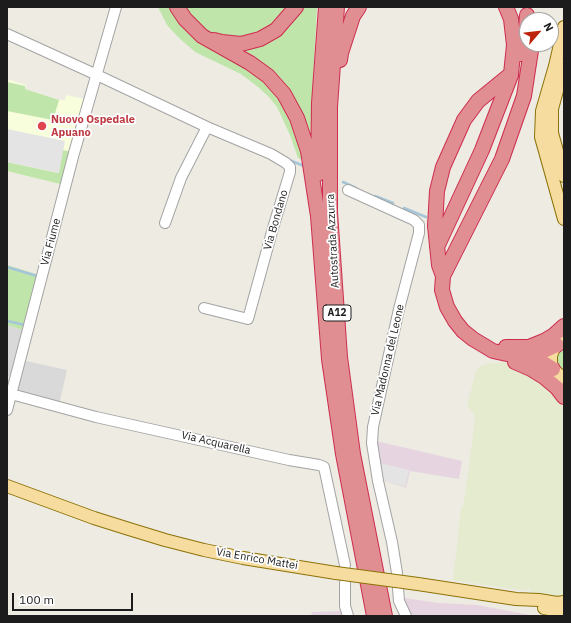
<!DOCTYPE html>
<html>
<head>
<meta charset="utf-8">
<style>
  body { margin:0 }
  #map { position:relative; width:571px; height:623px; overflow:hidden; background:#edebe2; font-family:"IBM Plex Sans",sans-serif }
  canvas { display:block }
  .frame { position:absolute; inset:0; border:8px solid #1c1c1c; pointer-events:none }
  .north { position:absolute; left:519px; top:12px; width:40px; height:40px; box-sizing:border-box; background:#fff; border:1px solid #a4a4a4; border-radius:50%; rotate:62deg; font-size:11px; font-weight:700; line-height:16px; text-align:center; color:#1c1c1c }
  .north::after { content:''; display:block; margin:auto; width:14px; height:18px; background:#bd230b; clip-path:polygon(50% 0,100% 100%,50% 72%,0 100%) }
  .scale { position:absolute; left:12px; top:593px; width:121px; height:18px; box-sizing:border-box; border:2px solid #1c1c1c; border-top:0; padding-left:5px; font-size:12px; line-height:14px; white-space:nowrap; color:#1c1c1c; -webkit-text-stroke:3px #fff; paint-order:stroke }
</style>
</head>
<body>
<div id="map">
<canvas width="571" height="623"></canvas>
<div class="frame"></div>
<div class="north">N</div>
<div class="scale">100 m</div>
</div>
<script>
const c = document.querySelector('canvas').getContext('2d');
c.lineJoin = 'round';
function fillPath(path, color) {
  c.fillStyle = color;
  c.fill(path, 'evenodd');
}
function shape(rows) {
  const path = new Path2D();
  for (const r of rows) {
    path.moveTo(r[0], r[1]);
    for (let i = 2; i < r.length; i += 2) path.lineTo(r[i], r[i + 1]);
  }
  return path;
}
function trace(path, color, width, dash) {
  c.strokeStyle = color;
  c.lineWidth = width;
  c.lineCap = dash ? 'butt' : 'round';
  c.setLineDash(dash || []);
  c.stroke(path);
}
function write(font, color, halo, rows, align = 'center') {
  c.font = font + ' "IBM Plex Sans",sans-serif';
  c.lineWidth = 3.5;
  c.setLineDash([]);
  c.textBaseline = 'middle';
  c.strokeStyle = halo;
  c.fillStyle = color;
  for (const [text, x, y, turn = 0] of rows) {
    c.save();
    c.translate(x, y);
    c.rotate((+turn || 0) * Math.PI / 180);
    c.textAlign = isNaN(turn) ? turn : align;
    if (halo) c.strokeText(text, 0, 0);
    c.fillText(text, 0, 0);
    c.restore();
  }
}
fillPath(shape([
  [7,325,26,331,14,374,10,376,7,376],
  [26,361,67,370,59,405,16,391,23,365,25,364]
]), '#dad9d9');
fillPath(shape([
  [376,441,462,461,459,479,410,471,406,488,382,480],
  [404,598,439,603,477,605,536,616,411,616],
  [342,611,343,616,311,616,312,612]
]), '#e6d5e0');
fillPath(shape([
  [7,79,26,85,25,89,59,100,65,100,66,95,85,99,60,184,7,171]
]), '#f8fddb');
fillPath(shape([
  [504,362,523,370,536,378,554,394,564,407,564,596,558,597,552,596,532,593,530,589,527,589,525,591,453,580,461,510,464,502,473,436,475,415,467,406,476,371,480,366,486,364]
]), '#e5ebce');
fillPath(shape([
  [158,7,171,7,255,72,287,107,306,162,298,158,290,135,277,107,268,96,258,87,241,74,195,52,178,37,167,25],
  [182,7,294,7,272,29,241,40,212,35,195,24],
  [302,7,317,7,310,139,298,113,230,48],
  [7,82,25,86,25,89,59,100,53,120,7,111],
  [63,150,71,152,62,183,60,184,7,171,7,162,58,173],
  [7,265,36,274,40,278,26,331,7,325],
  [564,347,564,373,557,366,556,357,558,352]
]), '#bfe5aa');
fillPath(shape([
  [7,129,65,141,59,173,7,162],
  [380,463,409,470,405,487,383,480]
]), '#e4e4e4');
trace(shape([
  [287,159,304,166],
  [343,182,356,188],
  [375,196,393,203],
  [404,208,426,217],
  [7,267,37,276,37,278],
  [7,321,25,325,26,323]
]), '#a5c6d9', 2.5);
const minor = shape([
  [7,34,97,75,207,127,271,154,286,163,290,167,290,172,273,228,248,319,204,308],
  [348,190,414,220,419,225,419,233,399,309,373,427,372,443,378,481,392,542,397,573],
  [165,223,181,178,207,127],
  [11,394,96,417,289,460,319,465,324,467,345,565],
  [7,410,74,153,116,7],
  [345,583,345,606,348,616],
  [398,588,399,601,406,616]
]);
const major = shape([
  [564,27,555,66,542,111,541,137,564,219],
  [564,65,552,109,552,133,564,176],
  [564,341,557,345,553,350,551,356,551,363,553,369,558,374,564,378],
  [7,486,94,518,129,529,165,540,204,550,243,558,336,573],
  [418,584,516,599,539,600,557,603,564,602],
  [544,608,564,612]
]);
const highway = shape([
  [177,7,185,19,202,36,250,63,268,76,284,94,297,118,308,151,318,216,329,359,343,454,374,616],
  [337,7,330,107,330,212,340,357,353,454,385,616],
  [214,40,222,42,241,44,260,39,276,30,296,7],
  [532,44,524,96,502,159,443,276,442,290,447,307,455,321,463,331,473,339,493,351,535,360,545,364,553,369],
  [520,54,525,42,527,15],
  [340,60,341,53,353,16,359,7],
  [318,174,319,103,326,7],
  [437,247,482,150,511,75],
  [443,276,439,265,435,226,437,191,443,167,464,120,478,101,511,74,514,45,511,19,506,7],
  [506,347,529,347,544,341,554,335,564,326],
  [527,352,537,352,544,351,557,345],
  [515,362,531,369,544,377,557,388,564,397]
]);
trace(minor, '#a3a3a3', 12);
trace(major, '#8c7208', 14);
trace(highway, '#cd2d4f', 16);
trace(minor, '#fff', 10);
trace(major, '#f6dc9e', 12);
trace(highway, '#e18e92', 14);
const majorBridge = shape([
  [336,573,418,584]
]);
trace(majorBridge, '#8c7208', 14, []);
trace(majorBridge, '#f6dc9e', 12);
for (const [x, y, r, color] of [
  [42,126,5,"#e0444e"]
]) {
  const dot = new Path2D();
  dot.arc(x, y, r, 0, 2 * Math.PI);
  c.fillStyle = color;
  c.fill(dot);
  trace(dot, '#fff', 1.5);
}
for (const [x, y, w] of [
  [337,313,28]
]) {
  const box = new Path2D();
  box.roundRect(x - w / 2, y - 8, w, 16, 3);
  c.fillStyle = '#fff';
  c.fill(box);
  trace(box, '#1c1c1c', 1);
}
write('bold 10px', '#1c1c1c', null, [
  ["A12",337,313]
]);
write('bold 11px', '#be3a42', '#fff', [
  ["Nuovo Ospedale",51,120],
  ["Apuano",51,133]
], 'left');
write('11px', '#1c1c1c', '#fff', [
  ["Via Bondano",276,220,-74],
  ["Autostrada Azzurra",333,241,-93],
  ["Via Fiume",51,242,-75],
  ["Via Madonna del Leone",388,360,-77],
  ["Via Acquarella",216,443,13],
  ["Via Enrico Mattei",257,559,10]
]);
</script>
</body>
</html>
